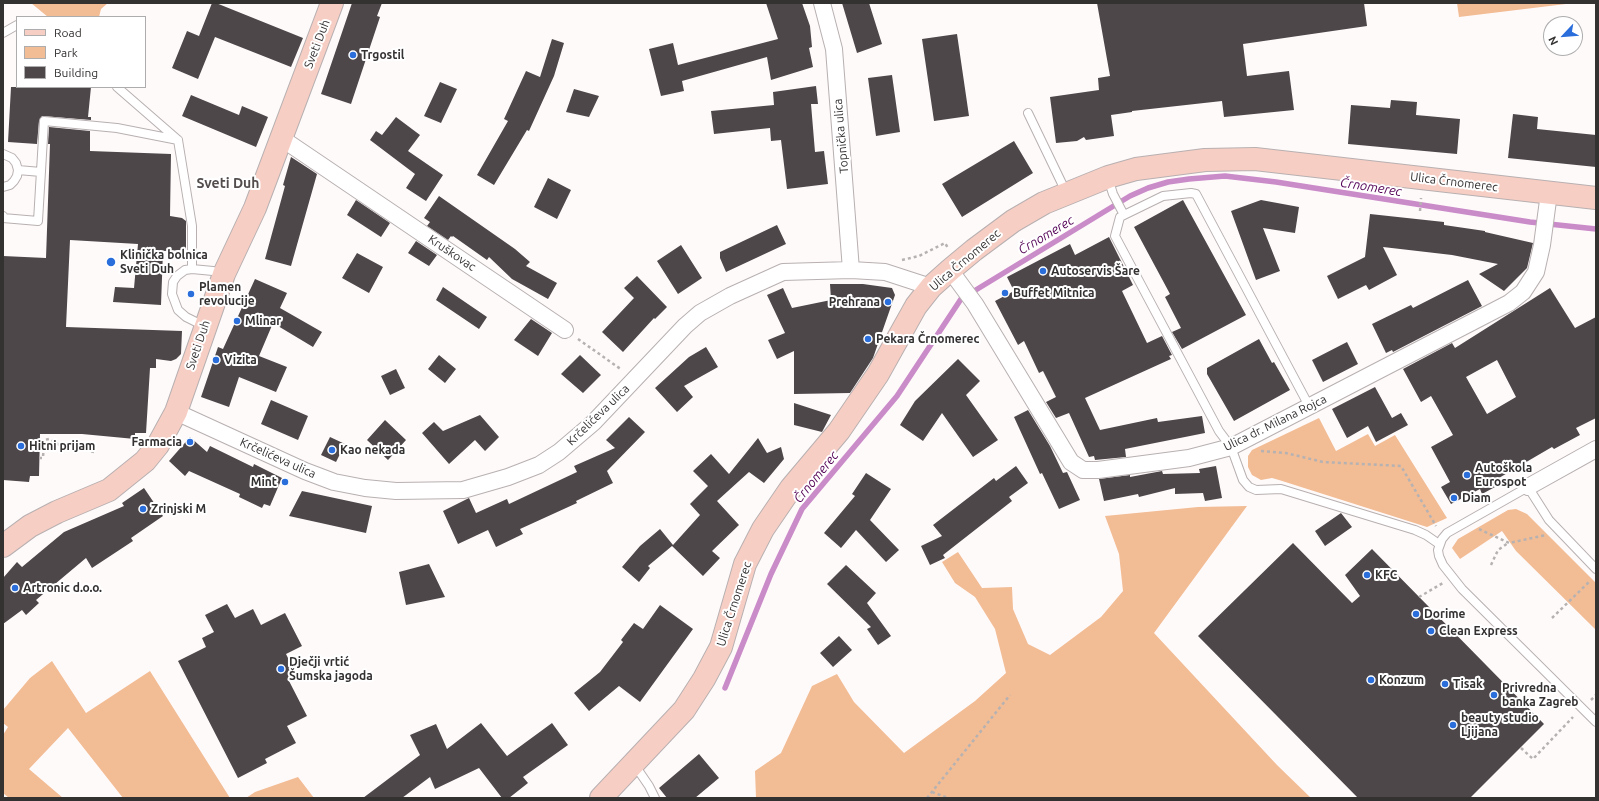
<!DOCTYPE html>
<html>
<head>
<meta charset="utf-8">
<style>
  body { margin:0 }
  #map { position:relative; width:1599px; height:801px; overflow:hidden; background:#fffafa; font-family:Ubuntu,sans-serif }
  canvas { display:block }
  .frame { position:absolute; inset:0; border:4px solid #343131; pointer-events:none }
  .legend { position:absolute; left:16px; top:16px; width:130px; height:72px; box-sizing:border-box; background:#fff; border:1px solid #aeadad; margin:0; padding:5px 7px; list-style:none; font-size:12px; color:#343131 }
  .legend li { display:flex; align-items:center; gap:8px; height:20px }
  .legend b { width:20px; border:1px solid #aeadad }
  .north { position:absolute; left:1543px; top:16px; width:40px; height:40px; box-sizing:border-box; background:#fff; border:1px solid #aeadad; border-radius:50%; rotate:244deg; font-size:11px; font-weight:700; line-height:16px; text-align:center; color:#343131 }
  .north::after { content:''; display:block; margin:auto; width:14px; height:18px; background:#2a6edb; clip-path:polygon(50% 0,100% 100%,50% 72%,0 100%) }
</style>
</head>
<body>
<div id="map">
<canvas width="1599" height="801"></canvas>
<div class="frame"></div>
<ul class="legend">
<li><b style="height:5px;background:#f7cec4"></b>Road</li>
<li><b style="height:11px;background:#f2bc95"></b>Park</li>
<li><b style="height:11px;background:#4d474a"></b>Building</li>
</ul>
<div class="north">N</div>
</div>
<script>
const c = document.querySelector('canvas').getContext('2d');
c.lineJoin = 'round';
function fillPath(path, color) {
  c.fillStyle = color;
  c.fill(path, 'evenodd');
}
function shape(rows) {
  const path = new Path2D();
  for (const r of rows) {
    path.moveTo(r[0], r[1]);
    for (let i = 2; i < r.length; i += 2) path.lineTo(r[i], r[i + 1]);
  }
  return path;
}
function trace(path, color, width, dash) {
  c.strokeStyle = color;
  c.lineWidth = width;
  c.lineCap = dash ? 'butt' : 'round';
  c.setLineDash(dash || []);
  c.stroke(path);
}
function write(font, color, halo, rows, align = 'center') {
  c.font = font + ' Ubuntu,sans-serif';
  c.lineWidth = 4;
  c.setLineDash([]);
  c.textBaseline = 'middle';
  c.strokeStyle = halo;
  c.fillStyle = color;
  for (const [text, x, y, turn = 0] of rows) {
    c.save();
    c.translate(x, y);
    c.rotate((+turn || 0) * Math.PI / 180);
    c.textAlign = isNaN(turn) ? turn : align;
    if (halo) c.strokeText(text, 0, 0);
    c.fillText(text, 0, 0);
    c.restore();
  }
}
fillPath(shape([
  [31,3,108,3,101,9,99,17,48,17],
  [1457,3,1566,3,1566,4,1459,17],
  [1319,418,1336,451,1368,434,1375,446,1395,435,1447,518,1427,527,1279,480,1272,478,1261,480,1252,475,1248,467,1248,456,1252,450],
  [1247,506,1154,633,1277,765,1311,798,756,798,755,771,781,753,812,686,837,674,854,702,904,753,975,701,1006,673,995,629,975,597,955,583,942,562,958,552,982,588,1012,587,1013,609,1028,644,1050,655,1101,617,1123,591,1119,554,1105,516,1198,507],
  [1516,509,1527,514,1596,583,1596,630,1516,551,1502,531,1460,559,1452,548,1458,539,1508,510],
  [52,661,86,713,150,671,230,798,123,798,68,728,29,769,63,798,9,798,3,793,3,735,8,727,3,723,3,710,30,678],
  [298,777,314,798,246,798,255,792]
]), '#f2bc95');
trace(shape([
  [725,688,771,574,802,509,897,396,961,299,1130,196,1148,188,1168,182,1189,179,1225,176,1276,182,1530,222,1596,229]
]), '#ca8bc9', 5.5);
fillPath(shape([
  [212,3,216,3,303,38,291,67,215,37,198,79,172,68,187,31,199,36],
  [352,3,382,3,377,16,380,17,351,104,321,94],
  [766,3,802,3,810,26,812,47,809,48,813,67,771,80,767,57,682,81,684,91,661,96,649,49,673,43,678,65,778,39],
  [842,3,869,3,882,44,857,53],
  [1097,3,1364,3,1367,26,1243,44,1247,76,1289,71,1294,110,1224,117,1222,101,1132,111,1132,112,1111,115,1114,136,1086,140,1084,137,1077,141,1056,143,1050,97,1099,90,1098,78,1110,76],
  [957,34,969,116,934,121,922,39],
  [552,39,564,43,554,76,529,131,527,130,494,185,477,175,508,121,504,119,526,71,540,77],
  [892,75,900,132,876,136,868,78],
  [440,82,457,89,441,123,424,116],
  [816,86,818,104,811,104,815,152,824,151,828,184,787,189,781,140,771,141,770,128,714,134,711,111,774,105,773,92],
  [11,87,91,87,88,117,91,117,91,120,42,116,39,121,37,144,8,142],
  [574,89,599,96,589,117,566,112],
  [191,95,239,115,242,106,268,117,256,147,182,116],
  [1391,100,1417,102,1416,115,1460,119,1457,154,1348,144,1351,105,1390,108],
  [1513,114,1538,117,1537,129,1596,135,1596,167,1508,158],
  [396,117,420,135,408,151,443,175,426,201,406,188,415,174,370,140,376,131,382,135],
  [49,127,90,131,90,151,171,154,170,216,182,218,186,221,186,250,163,251,161,305,113,302,115,287,134,288,138,244,70,240,66,327,182,331,181,354,176,359,171,361,156,359,156,368,150,368,146,433,135,433,135,439,82,434,40,434,39,476,30,476,29,482,3,480,3,256,46,258,50,144,48,144],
  [1014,141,1033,173,962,217,942,184],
  [291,157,317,174,291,266,265,259,285,186,283,185],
  [548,178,571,190,557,219,534,207],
  [439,196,515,249,530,262,526,266,557,283,548,299,512,279,489,257,487,260,453,236,452,237,451,236,448,240,427,226,430,222,424,218],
  [356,200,390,223,381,237,347,215],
  [1183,200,1246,315,1182,349,1172,332,1181,328,1165,297,1170,294,1134,227],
  [1261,200,1299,207,1295,233,1263,228,1280,271,1256,280,1231,211],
  [1370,214,1444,222,1444,225,1485,231,1485,232,1533,243,1527,268,1504,291,1479,274,1498,264,1452,255,1383,247,1397,275,1369,290,1366,285,1338,299,1327,276,1365,257],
  [777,225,786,244,726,272,720,258,720,252],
  [1109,237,1133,285,1122,291,1147,343,1162,336,1172,355,1169,356,1171,359,1085,398,1100,430,1157,418,1158,422,1202,416,1205,433,1125,449,1126,457,1095,460,1094,456,1089,457,1069,413,1056,418,1046,402,1056,397,1043,371,1039,373,1024,341,1018,345,995,301,1014,291,1007,277,1070,244,1075,255],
  [416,241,437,255,429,266,408,253],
  [681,245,702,278,678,294,657,261],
  [357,253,383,267,369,293,342,278],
  [637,276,667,307,655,319,654,318,623,352,602,332,634,298,624,288],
  [255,279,287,293,280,308,322,332,313,347,273,323,259,356,287,367,276,392,239,377,229,407,201,397,218,347,223,349],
  [1468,280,1482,306,1393,352,1392,350,1386,353,1372,324,1411,305,1413,308],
  [830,284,863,284,892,288,895,295,873,358,850,393,794,394,794,351,777,359,768,340,785,333,767,295,783,288,792,308,831,300],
  [443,287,487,317,479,329,436,300],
  [1550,288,1575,328,1596,317,1596,418,1576,428,1580,435,1554,449,1552,447,1492,482,1495,487,1482,494,1480,489,1451,504,1441,487,1450,482,1431,447,1453,435,1431,396,1421,402,1403,369,1452,343,1455,348],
  [1497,360,1516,397,1487,414,1466,377],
  [531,319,552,333,538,356,514,340],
  [1259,339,1272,363,1274,362,1290,390,1234,421,1207,374,1207,368],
  [1347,342,1358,364,1323,382,1312,360],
  [706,347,718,367,684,386,693,397,677,412,655,388,689,357],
  [439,355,456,369,445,383,428,369],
  [580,355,601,375,583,393,561,374],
  [958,359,980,381,966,395,998,440,973,457,942,413,923,441,900,425,915,401],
  [396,369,405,388,390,395,381,376],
  [1375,387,1392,418,1401,413,1408,425,1376,442,1368,426,1347,438,1332,409],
  [271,400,308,416,298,440,261,424],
  [794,403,831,415,822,432,794,425],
  [1028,410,1050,446,1063,473,1067,472,1080,500,1059,509,1042,473,1040,474,1014,417],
  [480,415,499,437,485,451,475,440,449,464,422,433,434,422,443,431],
  [629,417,645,432,607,471,613,483,576,501,577,503,520,529,523,534,496,547,488,530,458,544,443,511,469,498,476,513,507,499,509,504,577,472,574,466,615,448,606,440],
  [385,420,406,440,388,460,367,440],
  [190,437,207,452,210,446,253,467,254,464,282,478,270,506,264,504,262,508,239,497,240,494,189,471,185,476,169,461],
  [330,437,345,444,336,462,321,455],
  [758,438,767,453,781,447,784,459,764,483,749,472,717,501,739,525,712,551,720,558,703,576,672,546,648,566,650,568,639,582,622,567,640,546,660,529,673,545,700,515,690,504,708,486,693,471,711,454,729,474],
  [1016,466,1028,483,1009,497,1012,501,943,555,945,558,930,565,921,546,942,536,933,525,994,478,996,481],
  [1216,466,1222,498,1205,501,1203,493,1175,494,1175,488,1139,497,1138,494,1104,501,1099,479,1130,475,1130,477,1162,471,1163,474,1200,473,1199,469],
  [866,473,891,489,870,520,899,550,886,562,856,530,841,548,824,533,855,496,852,494],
  [144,488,163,516,131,538,133,541,92,568,86,558,36,600,39,603,26,615,22,610,3,624,3,578,17,562,22,567,64,532,124,506,122,503],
  [302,491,372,506,366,533,289,516],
  [1341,513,1352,527,1325,546,1315,531],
  [1293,543,1352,603,1360,596,1345,575,1372,549,1544,724,1470,798,1358,798,1198,636],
  [429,564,445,597,406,605,399,572],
  [846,565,876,593,867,603,891,636,878,645,867,629,871,627,827,584],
  [227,604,235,618,253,609,261,625,285,613,302,646,286,654,296,674,288,679,307,716,287,726,296,743,265,759,267,763,238,778,178,661,206,647,202,638,214,632,205,615],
  [660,605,693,629,640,702,619,686,589,711,574,693,600,672,623,642,621,640,634,623,643,629],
  [839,636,852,650,833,667,820,653],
  [481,723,507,756,552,723,568,745,523,777,528,783,509,798,502,798,479,768,435,789,430,777,402,798,363,798,420,755,410,735,436,724,447,749],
  [699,754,719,778,695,798,667,798,659,788]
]), '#4d474a');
const lane = shape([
  [3,33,17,25],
  [117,87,178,140,192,226,192,269],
  [1028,113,1066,192],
  [3,154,12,158,16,163,18,170,17,176,14,181,10,185,3,187],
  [18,170,41,172],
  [1108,178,1113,194,1124,215,1120,217,1115,236,1219,431,1231,447,1243,480,1249,487,1256,490,1281,489,1415,530,1426,535,1439,544],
  [1124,215,1163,196,1191,193,1196,194,1309,406],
  [3,216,3,218,38,221,44,121,117,128,178,140],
  [204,326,186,317,178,310,172,294,173,282,177,276,185,270,192,269,213,271,223,274],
  [1596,569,1549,520,1528,487,1447,533,1442,539,1438,550,1439,556,1443,565,1462,589,1596,722],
  [634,764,649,786,655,798]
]);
const street = shape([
  [822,3,834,49,851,270],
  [281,138,565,330],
  [950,270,975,304,1071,462,1083,470,1098,470,1189,458,1231,447,1509,303,1523,292,1536,272,1542,245,1549,193],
  [176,412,305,471,334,482,365,488,396,491,463,490,508,477,539,465,559,452,593,423,685,326,700,313,730,296,783,272,851,270,885,272,931,287],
  [1528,487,1596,449]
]);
const secondary = shape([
  [3,546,30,526,57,512,109,490,145,461,158,445,176,412,224,274,255,208,332,3],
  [601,798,684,710,704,679,721,647,745,564,763,529,791,488,839,431,878,374,916,306,931,287,950,270,974,250,1013,221,1044,203,1108,177,1136,169,1205,160,1255,159,1596,198]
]);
trace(lane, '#b8b0b1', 10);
trace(street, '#b8b0b1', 18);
trace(secondary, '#b8b0b1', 24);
trace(shape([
  [1420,211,1421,198],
  [902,260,919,256,945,243,948,248],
  [578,339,622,370],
  [1261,451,1286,453,1323,462,1401,466,1436,526],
  [39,458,43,458,44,440,49,439,65,448,83,449,94,452],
  [1479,529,1509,543,1546,535],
  [1491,565,1498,550,1508,543],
  [1419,597,1443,583],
  [1552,618,1590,581],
  [1591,700,1596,695],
  [1521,748,1533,759,1573,717],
  [932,792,948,798],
  [927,798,1010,695]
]), '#b7b2b2', 2.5, [3, 3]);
trace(lane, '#fff', 8);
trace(street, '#fff', 16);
trace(secondary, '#f7cec4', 22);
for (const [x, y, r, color] of [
  [353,55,4,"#2a6edb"],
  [111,262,5,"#2a6edb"],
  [1043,271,4,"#2a6edb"],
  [1005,293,4,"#2a6edb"],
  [191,294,4,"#2a6edb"],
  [888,302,4,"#2a6edb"],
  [237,321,4,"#2a6edb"],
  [868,339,4,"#2a6edb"],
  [216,360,4,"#2a6edb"],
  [190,442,4,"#2a6edb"],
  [21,446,4,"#2a6edb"],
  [332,450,4,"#2a6edb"],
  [1467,475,4,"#2a6edb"],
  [285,482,4,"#2a6edb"],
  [1454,498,4,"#2a6edb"],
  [143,509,4,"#2a6edb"],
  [1367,575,4,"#2a6edb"],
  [15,588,4,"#2a6edb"],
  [1416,614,4,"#2a6edb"],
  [1431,631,4,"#2a6edb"],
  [281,669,4,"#2a6edb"],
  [1371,680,4,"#2a6edb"],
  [1445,684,4,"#2a6edb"],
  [1494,695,4,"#2a6edb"],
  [1453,725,4,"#2a6edb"]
]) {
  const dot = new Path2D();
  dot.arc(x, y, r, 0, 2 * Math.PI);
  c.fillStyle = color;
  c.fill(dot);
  trace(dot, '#fff', 1.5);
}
write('12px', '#343131', '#fff', [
  ["Sveti Duh",317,44,-69],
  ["Topnička ulica",841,136,-95],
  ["Ulica Črnomerec",1454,182,7],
  ["Kruškovac",452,253,34],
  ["Ulica Črnomerec",965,260,-40],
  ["Sveti Duh",198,345,-71],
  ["Krčelićeva ulica",598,415,-44],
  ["Ulica dr. Milana Rojca",1275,423,-26],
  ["Krčelićeva ulica",278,458,24],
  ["Ulica Črnomerec",734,604,-72]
]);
write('bold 12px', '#343131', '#fff', [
  ["Trgostil",361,55],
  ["Klinička bolnica",120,255],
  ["Sveti Duh",120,269],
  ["Autoservis Šare",1051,271],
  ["Plamen",199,287],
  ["revolucije",199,301],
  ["Buffet Mitnica",1013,293],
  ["Prehrana",880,302,"right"],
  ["Mlinar",245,321],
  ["Pekara Črnomerec",876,339],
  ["Vizita",224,360],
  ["Farmacia",182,442,"right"],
  ["Hitni prijam",29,446],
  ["Kao nekada",340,450],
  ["Autoškola",1475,468],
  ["Eurospot",1475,482],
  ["Mint",277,482,"right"],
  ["Diam",1462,498],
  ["Zrinjski M",151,509],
  ["KFC",1375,575],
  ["Artronic d.o.o.",23,588],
  ["Dorime",1424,614],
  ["Clean Express",1439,631],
  ["Dječji vrtić",289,662],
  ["Šumska jagoda",289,676],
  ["Konzum",1379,680],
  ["Tisak",1453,684],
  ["Privredna",1502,688],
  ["banka Zagreb",1502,702],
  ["beauty studio",1461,718],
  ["Ljijana",1461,732]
], 'left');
write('italic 13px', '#550457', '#fff', [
  ["Črnomerec",1371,187,9],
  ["Črnomerec",1046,235,-31],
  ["Črnomerec",816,477,-51]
]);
write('bold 14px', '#534d4d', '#fff', [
  ["Sveti Duh",228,183]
]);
</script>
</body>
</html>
